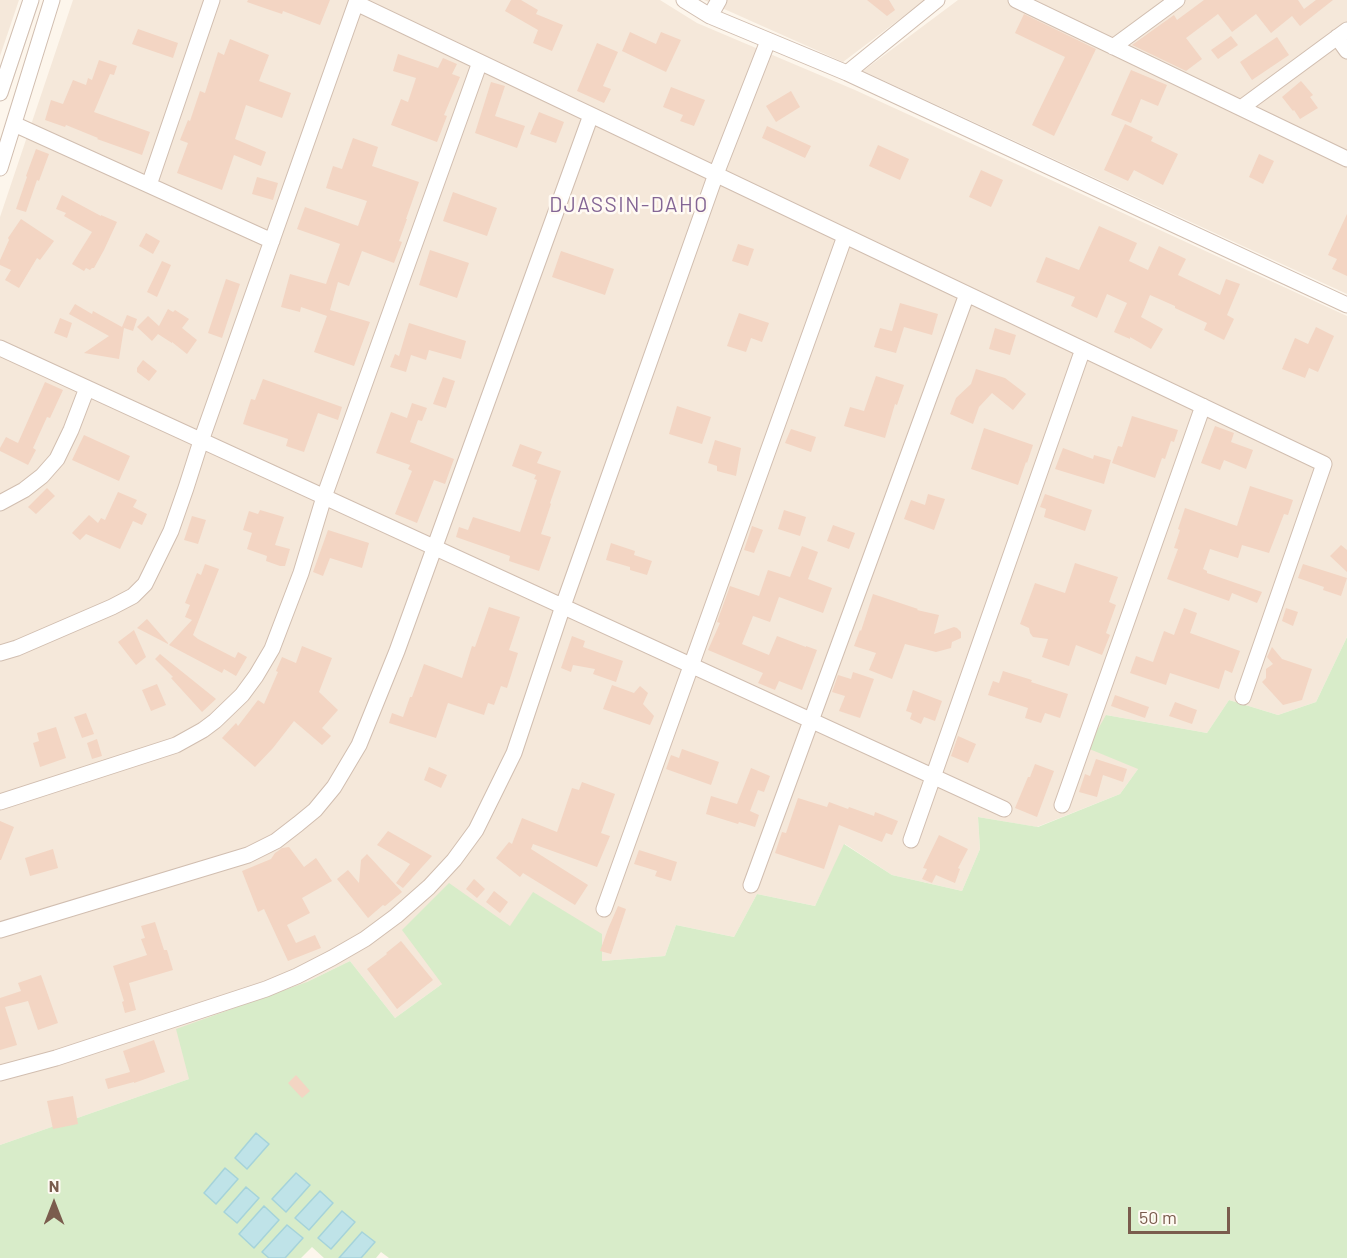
<!DOCTYPE html>
<html>
<head>
<meta charset="utf-8">
<style>
  body { margin:0 }
  #map { position:relative; width:1347px; height:1258px; overflow:hidden; background:#fdf6ec; font-family:Barlow,sans-serif }
  canvas { display:block }
  .north { position:absolute; left:24px; top:1174px; width:60px; height:60px; -webkit-text-stroke:4px #fffaf3; paint-order:stroke; rotate:0deg; font-size:16px; font-weight:700; line-height:24px; text-align:center; color:#7a5c4d }
  .north::after { content:''; display:block; margin:auto; width:21px; height:27px; background:#7a5c4d; clip-path:polygon(50% 0,100% 100%,50% 72%,0 100%) }
  .scale { position:absolute; left:1128px; top:1207px; width:102px; height:27px; box-sizing:border-box; border:3px solid #7a5c4d; border-top:0; padding-left:8px; font-size:18px; line-height:21px; white-space:nowrap; color:#7a5c4d; -webkit-text-stroke:4px #fffaf3; paint-order:stroke }
</style>
</head>
<body>
<div id="map">
<canvas width="1347" height="1258"></canvas>
<div class="north">N</div>
<div class="scale">50 m</div>
</div>
<script>
const c = document.querySelector('canvas').getContext('2d');
c.lineJoin = 'round';
function fillPath(path, color) {
  c.fillStyle = color;
  c.fill(path, 'evenodd');
}
function shape(rows) {
  const path = new Path2D();
  for (const r of rows) {
    path.moveTo(r[0], r[1]);
    for (let i = 2; i < r.length; i += 2) path.lineTo(r[i], r[i + 1]);
  }
  return path;
}
function trace(path, color, width, dash) {
  c.strokeStyle = color;
  c.lineWidth = width;
  c.lineCap = dash ? 'butt' : 'round';
  c.setLineDash(dash || []);
  c.stroke(path);
}
function write(font, color, halo, rows, align = 'center') {
  c.font = font + ' Barlow,sans-serif';
  c.lineWidth = 5;
  c.setLineDash([]);
  c.textBaseline = 'middle';
  c.strokeStyle = halo;
  c.fillStyle = color;
  for (const [text, x, y, turn = 0] of rows) {
    c.save();
    c.translate(x, y);
    c.rotate((+turn || 0) * Math.PI / 180);
    c.textAlign = isNaN(turn) ? turn : align;
    if (halo) c.strokeText(text, 0, 0);
    c.fillText(text, 0, 0);
    c.restore();
  }
}
fillPath(shape([
  [0,0,19,0,0,56],
  [73,0,660,0,697,23,855,90,1347,316,1347,637,1316,702,1278,715,1229,700,1207,733,1106,715,1138,769,1120,794,1037,827,978,817,980,849,962,891,892,875,845,844,815,906,757,894,734,937,676,925,665,956,602,961,533,893,510,927,442,984,395,1018,350,961,307,982,189,1079,0,1145,0,217],
  [704,0,925,0,843,62],
  [958,0,1347,0,1347,294,863,71]
]), '#f5e8da');
fillPath(shape([
  [1347,637,1347,1258,389,1258,381,1252,376,1258,361,1258,375,1242,362,1232,339,1258,324,1258,312,1247,301,1258,285,1258,303,1238,263,1252,269,1258,0,1258,0,1145,189,1079,176,1029,307,982,350,961,395,1018,442,984,402,930,449,883,510,926,533,892,602,934,602,961,665,956,676,925,734,937,757,894,815,906,844,844,892,875,962,891,980,849,978,817,1038,827,1120,794,1138,769,1087,748,1106,715,1207,733,1229,700,1278,715,1316,702]
]), '#d8ecc9');
const water = shape([
  [256,1133,269,1144,247,1169,235,1158,256,1133],
  [225,1168,238,1179,216,1204,204,1193,225,1168],
  [296,1173,310,1185,286,1212,272,1199,296,1173],
  [246,1187,259,1198,237,1223,224,1212,246,1187],
  [320,1191,333,1203,309,1230,295,1218,320,1191],
  [264,1206,279,1220,254,1248,239,1234,264,1206],
  [342,1211,355,1222,331,1249,318,1238,342,1211],
  [287,1225,303,1238,285,1258,269,1258,262,1252,287,1225],
  [362,1232,375,1242,361,1258,339,1258,362,1232]
]);
fillPath(water, '#bfe3e8');
trace(water, '#a5d3da', 1.5);
fillPath(shape([
  [248,0,330,0,320,25,283,11,282,14,270,10,247,2],
  [511,0,521,0,538,10,536,14,563,25,552,51,533,43,538,30,505,11],
  [867,0,889,0,895,10,887,16],
  [1204,0,1298,0,1304,9,1316,0,1333,0,1300,26,1292,16,1271,33,1256,14,1232,32,1218,14,1186,38,1202,59,1186,71,1132,45,1174,15,1177,20],
  [1024,14,1096,49,1054,136,1032,125,1065,57,1015,33],
  [138,29,178,43,173,58,132,44],
  [630,32,656,44,661,32,681,40,666,72,622,51],
  [1231,36,1238,45,1218,59,1211,50],
  [1277,37,1289,55,1252,80,1240,62],
  [230,39,269,55,259,81,291,93,282,118,246,105,235,139,266,152,261,166,234,155,222,190,177,173,188,143,180,140,188,120,190,121,200,91,205,93,218,52,224,55],
  [597,43,618,52,603,86,611,89,604,103,577,91],
  [398,54,438,68,443,58,457,64,452,74,460,77,444,115,447,116,437,142,391,125,401,99,408,102,416,78,393,71],
  [99,60,117,66,114,75,110,74,94,112,150,132,142,155,97,139,98,138,66,125,65,127,45,120,51,100,63,104,73,80,86,85,88,78,92,80],
  [1131,70,1167,85,1158,106,1141,99,1131,123,1111,115],
  [1301,81,1313,95,1310,97,1318,108,1300,119,1294,110,1293,111,1282,97],
  [491,82,505,86,495,116,525,126,517,148,475,133],
  [671,87,705,100,694,126,680,121,683,115,663,107],
  [791,91,800,107,776,122,766,106],
  [539,112,564,122,556,143,530,134],
  [1125,124,1153,137,1151,141,1178,154,1163,185,1134,170,1128,181,1104,170],
  [767,126,811,146,805,158,762,138],
  [353,138,378,147,372,166,419,182,406,219,407,219,399,241,402,242,394,263,362,251,349,286,338,282,330,310,370,322,354,366,314,352,327,316,301,307,300,312,281,307,290,274,326,284,340,244,297,229,305,207,358,226,367,201,326,188,333,166,342,169],
  [878,145,909,159,900,180,869,166],
  [36,149,49,154,39,181,37,180,26,212,16,209,27,177,26,176],
  [1259,154,1274,161,1263,184,1249,177],
  [981,170,1003,180,991,207,969,197],
  [257,177,278,183,273,200,252,194],
  [453,192,497,208,487,236,443,221],
  [62,195,101,216,101,215,117,222,104,250,94,268,92,268,90,270,86,268,84,271,72,264,92,232,64,216,66,213,56,209],
  [1347,214,1347,276,1332,269,1337,259,1328,255],
  [21,219,54,241,40,260,37,258,19,288,5,280,11,270,0,265,0,260,9,240,8,238],
  [1099,226,1137,243,1129,261,1148,270,1159,246,1186,259,1178,275,1220,295,1226,279,1240,284,1227,315,1234,319,1224,340,1204,330,1207,323,1175,308,1175,306,1150,295,1141,317,1163,329,1151,349,1130,337,1130,339,1114,332,1127,303,1107,294,1097,318,1071,306,1075,297,1036,282,1046,257,1079,270],
  [146,233,160,241,153,254,139,246],
  [738,244,754,249,748,266,732,261],
  [430,250,469,263,457,298,419,285],
  [561,251,614,269,605,295,552,277],
  [162,261,171,265,157,297,147,292],
  [226,279,240,284,222,338,208,333],
  [900,303,938,314,932,335,904,327,896,353,874,347,880,328,892,331],
  [75,304,92,314,93,311,122,327,127,315,137,319,133,331,124,328,119,359,84,353,109,336,69,314],
  [168,309,173,312,175,310,189,319,182,328,197,340,187,354,172,342,172,343,158,334,152,341,137,327,148,316,159,326],
  [739,313,769,323,762,342,751,338,746,352,727,346],
  [60,318,72,323,67,338,54,333],
  [409,323,466,341,461,359,429,350,426,360,411,355,406,372,390,367,395,354,399,356],
  [1316,327,1334,336,1318,372,1309,368,1305,378,1282,369,1295,338,1308,344],
  [995,328,1016,335,1010,355,989,349],
  [143,360,157,371,149,381,137,372,137,368],
  [976,369,1005,378,1026,394,1013,410,992,393,979,407,973,424,950,414,956,398,971,384],
  [876,376,904,385,897,405,895,404,885,438,844,426,850,407,864,411],
  [443,377,455,381,446,408,433,404],
  [263,379,342,407,338,420,318,413,304,452,286,446,288,439,243,424,251,399,255,400],
  [45,382,63,390,50,418,47,417,33,448,36,450,28,465,0,451,0,448,6,437,18,443],
  [412,403,427,408,422,421,418,420,410,442,454,459,445,484,434,480,417,523,395,514,412,471,408,469,410,465,376,453,391,412,407,418],
  [677,406,711,417,702,444,669,434],
  [1132,416,1178,430,1174,442,1171,441,1165,459,1162,458,1155,478,1112,463,1118,446,1122,447],
  [1215,426,1234,433,1231,442,1253,450,1246,469,1224,460,1220,470,1201,463],
  [984,428,1033,445,1027,463,1026,462,1018,485,971,469],
  [791,429,816,437,811,452,785,443],
  [84,435,130,456,119,481,72,460],
  [715,440,741,448,736,476,717,471,717,466,708,463],
  [520,444,542,452,537,463,561,471,550,503,551,504,541,534,551,537,539,571,509,561,510,556,456,537,459,527,468,530,473,517,520,532,537,480,534,479,536,475,512,466],
  [1063,448,1093,459,1094,455,1111,460,1104,484,1055,469],
  [1250,486,1293,500,1288,515,1284,514,1269,553,1242,545,1238,558,1210,549,1203,569,1207,571,1207,573,1262,592,1257,603,1232,593,1229,601,1167,579,1178,549,1174,548,1180,530,1178,529,1185,508,1237,526],
  [47,488,55,496,36,514,28,507],
  [118,492,137,500,133,507,147,514,142,525,133,521,120,549,86,534,80,540,72,533,89,515,98,523,101,518,105,520],
  [928,494,945,499,934,530,904,519,911,500,925,505],
  [1045,494,1092,510,1085,531,1044,517,1046,509,1040,507],
  [260,510,284,517,275,545,290,549,285,566,280,566,266,561,267,556,247,549,252,533,243,530,249,511,258,514],
  [784,510,806,517,800,536,778,529],
  [192,516,206,520,198,544,184,540],
  [833,525,855,533,849,549,827,541],
  [752,526,763,530,754,553,744,550],
  [328,530,369,543,362,568,330,558,323,576,313,572],
  [611,543,635,551,634,555,652,561,647,575,630,570,630,567,606,560],
  [1341,545,1347,550,1347,572,1330,556],
  [802,546,818,552,808,579,832,588,823,613,779,597,770,622,753,616,742,644,769,655,777,636,806,647,806,646,817,650,802,690,779,681,775,690,758,683,763,673,708,650,720,623,717,622,730,586,759,596,768,570,790,577],
  [1075,563,1118,577,1109,602,1116,605,1106,633,1110,635,1102,655,1076,645,1069,666,1042,657,1048,639,1033,637,1030,633,1029,628,1020,624,1035,583,1065,593],
  [205,564,219,569,193,635,198,639,235,658,238,652,247,657,236,676,224,669,222,673,169,645,192,620,185,617,190,605,185,603,197,573,201,575],
  [1303,564,1347,578,1341,596,1323,590,1324,587,1298,578],
  [873,594,918,609,917,610,939,615,934,634,954,627,957,628,961,632,961,638,952,642,951,648,936,652,905,644,892,679,869,670,876,653,854,646,860,630,861,631],
  [489,607,520,617,509,650,518,653,507,688,501,686,494,705,488,703,484,715,448,703,436,738,389,723,392,713,403,717,410,697,412,697,424,664,462,678,472,646,475,647],
  [1184,608,1197,613,1190,633,1240,651,1232,673,1225,670,1219,689,1170,673,1166,685,1130,673,1136,656,1153,662,1164,631,1174,635],
  [1286,608,1298,612,1293,626,1282,621],
  [147,619,168,643,168,644,137,628],
  [134,630,146,657,136,665,118,642],
  [572,636,585,641,583,647,623,661,616,682,593,674,595,669,573,665,571,672,561,668],
  [302,646,332,658,319,692,338,710,322,728,331,736,322,745,294,721,273,748,255,767,222,738,236,723,238,726,258,700,264,704,278,672,276,671,282,657,296,663],
  [1272,647,1282,659,1312,669,1302,700,1283,705,1262,682,1266,678,1266,669,1273,664,1267,657],
  [160,654,216,699,202,712,171,678,173,677,155,659],
  [1003,671,1032,680,1031,682,1068,694,1060,718,1045,713,1041,723,1025,718,1028,708,988,695,993,681,999,683],
  [853,672,874,679,860,718,839,711,845,696,832,692,838,675,851,679],
  [157,684,166,705,151,711,142,690],
  [612,685,634,693,640,686,648,693,643,704,654,716,650,725,603,709],
  [913,690,942,701,935,721,924,717,921,724,910,719,912,713,906,711],
  [1115,695,1149,707,1145,718,1111,706],
  [1175,702,1197,710,1192,724,1169,716],
  [86,713,94,734,82,738,74,717],
  [56,727,66,758,40,767,33,743,39,741,37,733],
  [958,736,976,744,968,763,951,756],
  [97,739,102,756,92,759,87,743],
  [682,749,719,762,711,785,666,769,671,755,679,758],
  [1096,759,1127,769,1123,782,1103,775,1097,797,1079,792,1085,774,1090,776],
  [1035,764,1054,771,1037,817,1015,808,1028,777,1030,777],
  [429,767,447,775,441,788,424,780],
  [751,768,770,776,764,792,758,790,750,811,759,815,755,827,739,822,738,824,706,814,711,796,737,804],
  [582,782,615,794,601,833,610,836,597,867,533,844,531,849,588,885,575,905,523,873,520,877,496,858,509,842,512,844,522,818,557,832,572,788,579,790],
  [798,798,827,807,829,802,848,809,849,807,874,816,875,812,898,821,892,835,886,833,882,842,839,825,824,869,775,853,782,832,786,833],
  [0,821,14,827,1,860,0,860],
  [388,831,432,856,403,888,396,883,410,864,377,845],
  [939,835,968,849,958,868,960,869,955,883,936,875,932,883,922,879,927,869,923,868],
  [289,847,304,867,316,858,332,881,302,898,310,913,287,925,296,943,315,935,321,948,288,961,264,909,258,912,242,871,271,859,275,853,278,851,282,848],
  [53,849,58,868,30,876,25,858],
  [639,850,677,862,671,881,655,876,657,871,634,864],
  [367,854,402,892,385,906,383,905,368,918,337,879,348,870,359,883,361,860],
  [474,879,485,889,477,898,466,889],
  [494,891,508,902,500,913,486,902],
  [618,906,626,909,611,954,600,951,608,929],
  [155,922,164,950,167,950,173,970,129,983,136,1010,125,1013,122,1002,124,1001,113,966,147,955,141,939,145,938,141,926],
  [401,941,433,980,397,1009,367,969,387,954,386,953],
  [41,975,58,1023,38,1030,28,1001,5,1007,17,1045,0,1050,0,998,21,991,18,983],
  [154,1040,165,1072,134,1083,134,1082,108,1089,105,1079,130,1072,123,1051],
  [296,1075,310,1091,302,1098,288,1083],
  [73,1096,78,1124,53,1129,47,1101]
]), '#f3d5c3');
const minor = shape([
  [684,0,710,16,847,73,1347,305],
  [1016,0,1347,159],
  [356,3,1324,464,1243,697],
  [710,16,719,0],
  [1337,37,1347,51],
  [1113,47,1177,0],
  [847,73,937,0],
  [0,93,31,0],
  [1241,108,1347,30],
  [14,124,272,241],
  [0,168,52,0],
  [149,185,212,0],
  [0,348,1004,809],
  [0,503,24,490,42,476,57,459,71,430,87,388],
  [0,653,17,648,112,607,133,596,145,584,171,531,186,488,201,441,357,0],
  [0,802,176,745,203,730,215,721,242,695,256,676,272,649,301,573,324,497,480,62],
  [1062,805,1203,406],
  [911,840,1083,349],
  [751,885,967,294],
  [604,909,845,236],
  [0,930,248,855,276,841,298,824,315,810,334,787,359,745,397,651,591,115],
  [0,1073,56,1058,266,989,297,976,332,958,365,939,396,916,429,887,454,860,476,830,514,753,563,606,716,174,768,41]
]);
trace(minor, '#d1beb0', 17);
trace(minor, '#fff', 15);
c.letterSpacing = '1.5px';
write('21px', '#846695', '#fffaf3', [
  ["DJASSIN-DAHO",629,205]
]);
c.letterSpacing = '0px';
</script>
</body>
</html>
